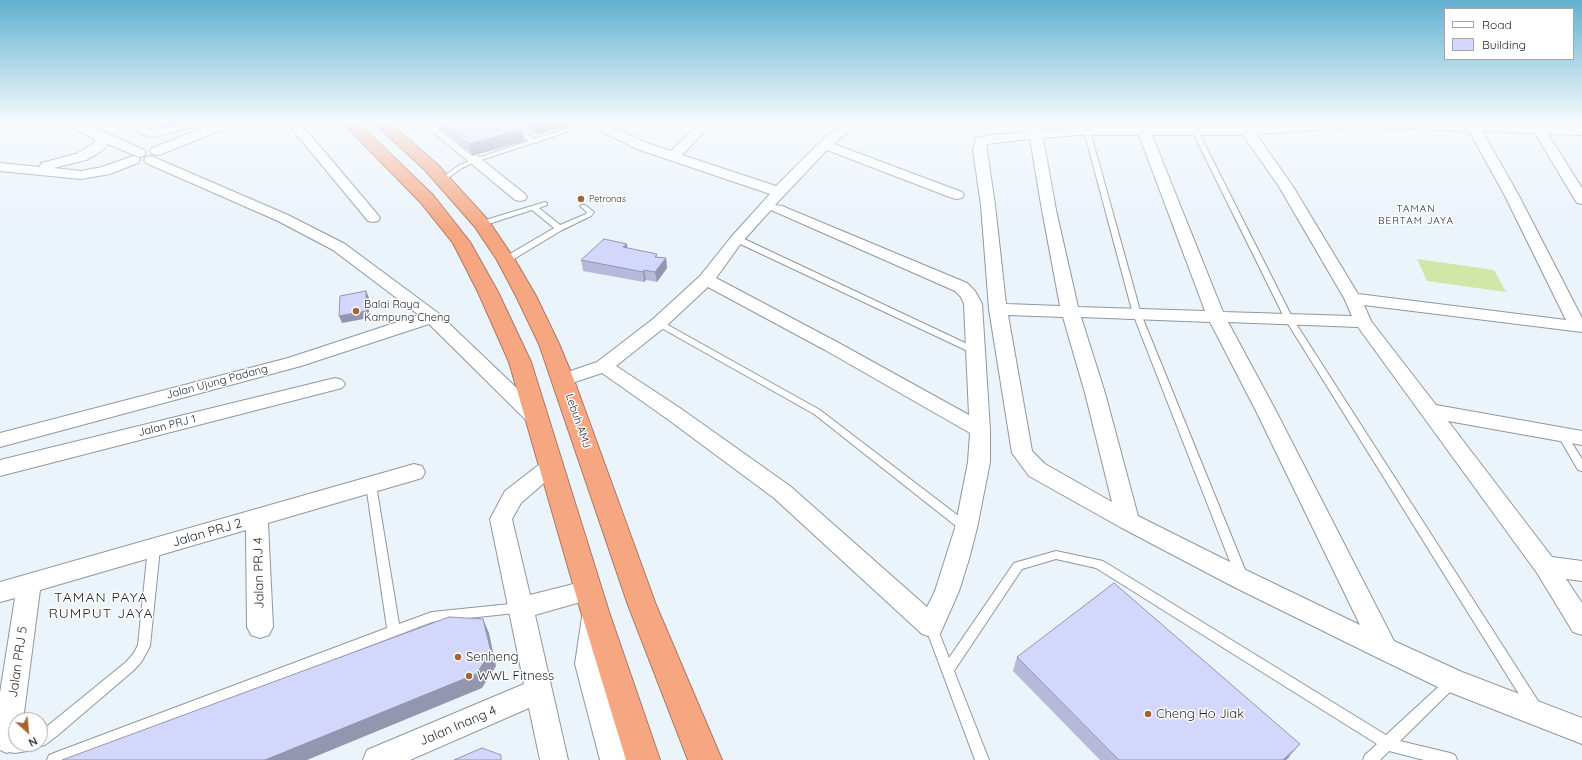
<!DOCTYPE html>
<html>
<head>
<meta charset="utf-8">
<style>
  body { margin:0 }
  #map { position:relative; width:1582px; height:760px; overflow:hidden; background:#ebf3fb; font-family:Quicksand,sans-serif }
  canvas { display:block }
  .legend { position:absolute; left:1444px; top:8px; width:130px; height:52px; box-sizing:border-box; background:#fff; border:1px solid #a5a7a8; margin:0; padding:5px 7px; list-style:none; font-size:12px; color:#1f2225 }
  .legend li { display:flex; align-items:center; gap:8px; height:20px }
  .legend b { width:20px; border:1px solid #a5a7a8 }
  .north { position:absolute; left:8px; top:712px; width:40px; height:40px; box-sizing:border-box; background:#fff; border:1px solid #a5a7a8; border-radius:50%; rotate:153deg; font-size:11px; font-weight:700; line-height:16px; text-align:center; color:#1f2225 }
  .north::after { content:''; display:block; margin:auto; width:14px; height:18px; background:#a76433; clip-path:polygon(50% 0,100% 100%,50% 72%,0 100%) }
</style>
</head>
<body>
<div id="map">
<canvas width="1582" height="760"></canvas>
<ul class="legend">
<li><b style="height:5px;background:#fff"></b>Road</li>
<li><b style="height:11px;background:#d4d7fc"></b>Building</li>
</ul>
<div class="north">N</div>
</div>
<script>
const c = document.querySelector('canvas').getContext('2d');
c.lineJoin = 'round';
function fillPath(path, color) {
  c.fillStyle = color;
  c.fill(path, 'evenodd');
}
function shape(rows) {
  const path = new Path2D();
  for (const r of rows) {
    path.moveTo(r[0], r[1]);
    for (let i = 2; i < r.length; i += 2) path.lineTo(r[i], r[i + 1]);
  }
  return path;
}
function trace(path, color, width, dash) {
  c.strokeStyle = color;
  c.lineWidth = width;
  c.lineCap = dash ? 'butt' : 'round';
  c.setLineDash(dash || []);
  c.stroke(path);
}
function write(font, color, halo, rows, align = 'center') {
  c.font = font + ' Quicksand,sans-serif';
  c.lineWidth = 3;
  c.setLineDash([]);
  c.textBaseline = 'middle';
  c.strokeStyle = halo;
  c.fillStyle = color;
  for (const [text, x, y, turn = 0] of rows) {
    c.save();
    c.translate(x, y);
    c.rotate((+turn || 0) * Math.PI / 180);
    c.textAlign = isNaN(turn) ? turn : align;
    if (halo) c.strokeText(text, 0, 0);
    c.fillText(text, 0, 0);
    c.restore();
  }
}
fillPath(shape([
  [1417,259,1494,270,1506,292,1427,281]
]), '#d1e6a7');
const lane = shape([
  [506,123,513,123,535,139,583,123,592,123,538,142,537,143,533,143,475,162,462,168,444,181,440,181,440,179,458,166,471,160,529,141,506,123],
  [1085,130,1090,131,1141,314,1248,577,1246,580,1242,582,1238,580,1236,577,1133,314,1084,131,1085,130],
  [1193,130,1198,131,1293,319,1540,704,1541,708,1540,712,1535,714,1530,712,1285,319,1192,131,1193,130],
  [545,202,547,203,547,205,539,208,560,225,586,214,587,212,580,206,581,205,585,205,594,212,591,216,562,230,509,262,503,262,503,258,554,228,532,210,482,226,479,226,479,222,545,202],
  [734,237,740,237,978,349,979,351,975,354,972,353,734,241,734,237],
  [659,320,820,410,969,524,970,527,969,530,965,531,961,530,814,414,656,325,655,323,659,320],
  [1562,431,1565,432,1582,459,1582,471,1578,470,1557,434,1559,432,1562,431],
  [371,481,375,482,376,485,399,624,432,612,520,603,524,604,526,608,524,612,432,622,72,760,47,760,49,755,54,753,387,628,366,485,367,482,371,481],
  [154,544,158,545,160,548,150,646,142,661,134,670,58,735,45,745,40,746,35,745,40,744,40,732,126,662,134,653,138,645,148,548,150,545,154,544],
  [1056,551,1103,561,1386,735,1448,678,1452,676,1456,678,1458,682,1456,686,1400,741,1450,753,1455,755,1457,760,1424,760,1389,751,1380,760,1363,760,1365,755,1377,744,1096,568,1056,559,1022,569,954,671,989,760,975,760,925,626,927,622,931,621,935,622,949,658,1014,563,1056,551],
  [8,737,16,739,16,744,34,744,32,749,27,751,15,753,9,752,4,750,1,743,3,738,8,737]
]);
const street = shape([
  [68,123,84,123,144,150,146,153,144,156,139,157,107,144,105,148,97,154,86,160,54,168,81,171,102,167,133,156,138,157,140,160,138,163,110,174,81,179,0,171,0,163,40,167,41,163,76,154,94,143,95,141,92,138,70,126,68,123],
  [133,123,145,123,148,128,154,129,180,123,200,123,198,126,154,137,140,134,133,123],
  [216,123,233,123,231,126,162,154,157,155,152,154,150,151,152,148,216,123],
  [287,123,300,123,378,215,380,218,378,221,373,222,368,221,287,123],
  [422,123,436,123,525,194,527,197,525,200,520,201,515,200,422,123],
  [589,123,605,123,647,143,671,151,700,123,713,123,682,155,776,186,825,137,844,123,858,123,834,144,962,192,964,195,962,198,957,199,952,198,827,150,775,205,782,206,967,283,975,291,982,304,990,430,990,462,977,528,969,559,959,591,940,634,931,637,922,634,774,498,666,418,602,373,563,386,556,384,554,380,556,376,597,362,653,319,700,276,732,236,770,194,637,149,591,126,589,123],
  [771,210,955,291,961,297,964,304,969,415,837,342,716,278,742,242,771,210],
  [708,287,825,350,970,433,968,462,955,528,935,591,927,607,790,486,680,408,616,366,665,327,708,287],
  [1028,123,1040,123,1042,131,1078,127,1233,128,1295,123,1469,123,1582,127,1582,135,1548,134,1582,188,1582,204,1577,203,1575,200,1535,133,1482,131,1518,194,1582,318,1582,332,1364,305,1371,321,1436,405,1582,431,1582,445,1448,421,1552,557,1582,561,1582,581,1566,579,1582,603,1582,635,1573,632,1537,573,1358,327,1228,322,1276,411,1394,641,1462,672,1582,718,1582,744,1444,690,1376,657,1234,587,1120,527,1029,476,1012,453,989,309,981,205,973,150,976,138,991,135,1029,132,1028,123],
  [1361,127,1469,131,1504,194,1566,320,1358,294,1292,185,1256,134,1361,127],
  [1078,135,1139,135,1205,311,1078,307,1056,210,1043,138,1078,135],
  [1152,135,1243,135,1278,185,1344,298,1352,316,1223,312,1152,135],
  [1030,139,1042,210,1060,306,1006,304,995,205,987,150,987,144,1030,139],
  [1008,315,1063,317,1085,393,1112,502,1045,464,1032,451,1008,315],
  [1081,317,1210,322,1256,411,1360,625,1252,573,1138,516,1105,393,1081,317],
  [151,156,288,215,345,244,438,313,545,415,548,420,545,425,538,427,531,425,429,324,301,366,0,447,0,433,288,358,419,315,333,250,278,221,146,163,144,160,146,157,151,156],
  [335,378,342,380,345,384,342,388,0,476,0,460,335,378],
  [552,457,559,460,563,465,559,470,521,503,512,519,530,595,589,580,598,583,601,590,598,597,535,615,568,760,540,760,529,708,410,760,363,760,367,750,524,684,490,519,505,491,545,460,552,457],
  [414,464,422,466,425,472,422,478,268,523,273,627,269,635,260,638,251,635,247,627,246,530,40,590,23,720,16,720,16,744,19,744,17,749,7,753,0,750,0,693,15,598,0,602,0,582,414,464],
  [594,606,603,609,606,617,601,664,628,760,600,760,575,664,582,617,585,609,594,606]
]);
const highway = shape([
  [343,123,358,123,433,195,470,242,498,292,531,362,609,612,660,760,626,760,581,612,509,362,478,292,453,243,421,203,343,123],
  [374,123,390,123,437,164,488,220,515,260,536,296,559,344,574,380,656,605,722,760,688,760,628,605,539,344,516,296,497,260,475,227,425,170,374,123]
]);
trace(lane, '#90979f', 2);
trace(street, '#90979f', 2);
trace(highway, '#ab7861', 2);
fillPath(lane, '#fff');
fillPath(street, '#fff');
fillPath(highway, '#f6a782');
fillPath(shape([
  [154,123,181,123,169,128,158,128],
  [431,123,514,123,525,141,472,156],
  [518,123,577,123,537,135],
  [627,248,657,254,657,257,666,258,667,268,657,282,646,280,644,282,583,271,581,260],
  [1017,657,1290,757,1286,760,1100,760,1013,671]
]), '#b6b9d9');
fillPath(shape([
  [167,123,181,123,169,128],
  [537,123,577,123,537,135,534,124],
  [522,129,525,141,472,156,469,144],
  [627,244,628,254,623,247],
  [666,258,667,268,657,282,655,272],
  [644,270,646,280,644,282,643,272],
  [366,291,369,298,369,318,342,323,339,316],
  [483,619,489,633,496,666,482,688,307,760,265,760],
  [1300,744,1286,760,1283,760]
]), '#9496b0');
const building = shape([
  [442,123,514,123,522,129,469,144,442,123],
  [604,239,627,244,623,247,657,254,655,257,666,258,655,272,644,270,643,272,581,260,604,239],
  [366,291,366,311,339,316,340,296,366,291],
  [1114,583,1300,744,1283,760,1119,760,1017,657,1114,583],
  [449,617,483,619,491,652,476,674,265,760,62,760,449,617],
  [482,748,501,755,501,760,454,760,482,748]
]);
fillPath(building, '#d4d7fc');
trace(building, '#9496b0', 1);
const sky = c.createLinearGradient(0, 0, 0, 230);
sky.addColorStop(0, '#61b1d0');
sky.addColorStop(0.53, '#f6fafd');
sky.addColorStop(1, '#f6fafd00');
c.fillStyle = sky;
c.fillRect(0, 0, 1582, 230);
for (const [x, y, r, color] of [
  [581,199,4,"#a76433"],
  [356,311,4,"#a76433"],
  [458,657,4,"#a76433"],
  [469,676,4,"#a76433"],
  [1148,714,4,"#a76433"]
]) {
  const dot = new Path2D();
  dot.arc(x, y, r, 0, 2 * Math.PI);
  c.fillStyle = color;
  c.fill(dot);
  trace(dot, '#fff', 1.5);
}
write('9px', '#1f2225', '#fff', [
  ["Petronas",589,199]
], 'left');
c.letterSpacing = '1px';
write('10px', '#1f2225', '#fff', [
  ["TAMAN",1416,209],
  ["BERTAM JAYA",1416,221]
]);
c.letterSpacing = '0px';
write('11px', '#1f2225', '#fff', [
  ["Balai Raya",364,305],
  ["Kampung Cheng",364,318]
], 'left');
write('11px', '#1f2225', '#fff', [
  ["Jalan Ujung Padang",217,382,-15],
  ["Lebuh AMJ",578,421,71],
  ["Jalan PRJ 1",167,426,-14]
]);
write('13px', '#1f2225', '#fff', [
  ["Jalan PRJ 2",207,533,-16],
  ["Jalan PRJ 4",259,573,-91],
  ["Jalan PRJ 5",18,662,-82],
  ["Jalan Inang 4",458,726,-23]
]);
write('13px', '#1f2225', '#fff', [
  ["Senheng",466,657],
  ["WWL Fitness",477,676],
  ["Cheng Ho Jiak",1156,714]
], 'left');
c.letterSpacing = '1px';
write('14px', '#1f2225', '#fff', [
  ["TAMAN PAYA",101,598],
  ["RUMPUT JAYA",101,614]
]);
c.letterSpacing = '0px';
</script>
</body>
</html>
